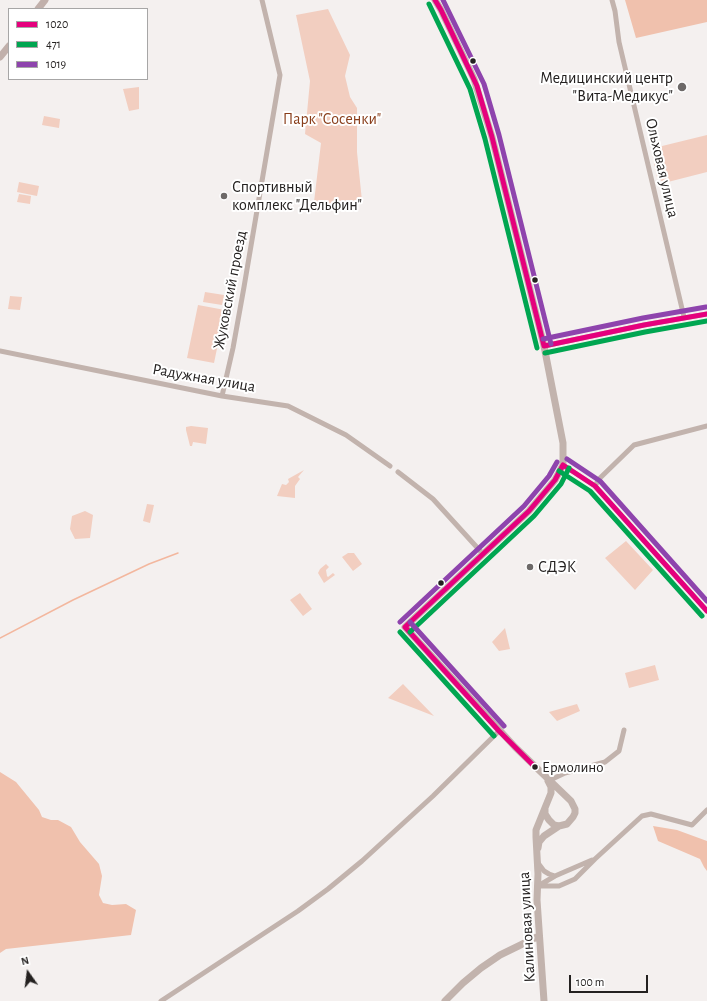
<!DOCTYPE html>
<html>
<head>
<meta charset="utf-8">
<style>
  body { margin:0 }
  #map { position:relative; width:707px; height:1001px; overflow:hidden; background:#f4f0ef; font-family:"Alegreya Sans",sans-serif }
  canvas { display:block }
  .legend { position:absolute; left:8px; top:8px; width:140px; height:72px; box-sizing:border-box; background:#fff; border:1px solid #a7a6a6; margin:0; padding:5px 7px; list-style:none; font-size:12px; color:#242120 }
  .legend li { display:flex; align-items:center; gap:8px; height:20px }
  .legend b { width:20px; border:1px solid #a7a6a6 }
  .north { position:absolute; left:8px; top:953px; width:40px; height:40px; -webkit-text-stroke:3px #fff; paint-order:stroke; rotate:346deg; font-size:11px; font-weight:700; line-height:16px; text-align:center; color:#242120 }
  .north::after { content:''; display:block; margin:auto; width:14px; height:18px; background:#242120; clip-path:polygon(50% 0,100% 100%,50% 72%,0 100%) }
  .scale { position:absolute; left:569px; top:975px; width:79px; height:18px; box-sizing:border-box; border:2px solid #242120; border-top:0; padding-left:5px; font-size:12px; line-height:14px; white-space:nowrap; color:#242120; -webkit-text-stroke:3px #fff; paint-order:stroke }
</style>
</head>
<body>
<div id="map">
<canvas width="707" height="1001"></canvas>
<ul class="legend">
<li><b style="height:5px;background:#e5007d"></b>1020</li>
<li><b style="height:5px;background:#00a651"></b>471</li>
<li><b style="height:5px;background:#8e44ad"></b>1019</li>
</ul>
<div class="north">N</div>
<div class="scale">100 m</div>
</div>
<script>
const c = document.querySelector('canvas').getContext('2d');
c.lineJoin = 'round';
function fillPath(path, color) {
  c.fillStyle = color;
  c.fill(path, 'evenodd');
}
function shape(rows) {
  const path = new Path2D();
  for (const r of rows) {
    path.moveTo(r[0], r[1]);
    for (let i = 2; i < r.length; i += 2) path.lineTo(r[i], r[i + 1]);
  }
  return path;
}
function trace(path, color, width, dash) {
  c.strokeStyle = color;
  c.lineWidth = width;
  c.lineCap = dash ? 'butt' : 'round';
  c.setLineDash(dash || []);
  c.stroke(path);
}
function write(font, color, halo, rows, align = 'center') {
  c.font = font + ' "Alegreya Sans",sans-serif';
  c.lineWidth = 4;
  c.setLineDash([]);
  c.textBaseline = 'middle';
  c.strokeStyle = halo;
  c.fillStyle = color;
  for (const [text, x, y, turn = 0] of rows) {
    c.save();
    c.translate(x, y);
    c.rotate((+turn || 0) * Math.PI / 180);
    c.textAlign = isNaN(turn) ? turn : align;
    if (halo) c.strokeText(text, 0, 0);
    c.fillText(text, 0, 0);
    c.restore();
  }
}
fillPath(shape([
  [328,9,350,55,345,76,350,97,357,108,357,152,362,201,350,211,325,207,314,202,321,143,305,134,310,81,296,15],
  [139,87,139,109,129,111,123,89],
  [44,116,60,119,59,128,42,125],
  [707,135,707,172,664,183,657,177,652,153,658,147],
  [19,182,39,186,37,196,17,192],
  [19,194,31,196,30,204,17,202],
  [205,292,224,295,222,305,203,302],
  [10,296,22,297,20,310,8,309],
  [198,305,225,310,214,363,187,358],
  [191,426,208,428,206,444,193,442,192,446,190,446,186,430,186,427],
  [304,470,298,477,300,479,295,486,295,498,277,496,282,484,286,485,289,482,288,479],
  [147,504,154,505,150,523,143,521],
  [85,511,93,515,90,538,75,539,70,529,72,516],
  [626,541,653,570,635,590,605,558],
  [348,553,354,553,362,564,353,571,342,557],
  [326,564,329,567,326,570,327,576,328,577,333,573,335,575,324,583,318,573,320,569],
  [300,593,312,609,303,616,290,600],
  [505,628,510,649,499,651,492,642],
  [655,665,659,680,629,688,625,673],
  [403,684,434,716,388,698],
  [577,704,580,711,557,721,549,712]
]), '#f2cec0');
fillPath(shape([
  [625,0,707,0,707,22,636,38],
  [0,772,16,782,39,810,42,817,51,820,58,820,71,827,80,842,99,864,102,876,99,895,103,903,112,905,126,904,136,910,131,935,6,949,0,953],
  [653,826,677,830,707,841,707,871,704,867,700,859,658,841]
]), '#f0c1ad');
trace(shape([
  [0,638,73,600,149,564,178,553]
]), '#f3b79e', 1.5);
trace(shape([
  [612,0,615,11,619,42,684,317],
  [544,346,644,325,707,314],
  [0,351,222,396,288,406,346,435,390,466],
  [222,396,233,348,244,287,280,75,262,0],
  [563,465,595,486,707,611],
  [398,472,433,499,483,554],
  [595,486,599,479,634,445,707,426],
  [548,781,565,773,605,762,619,751,624,730],
  [538,863,544,871,549,874,555,876],
  [537,886,559,886,575,879,595,859,642,816,651,814,692,825,707,810],
  [538,886,555,876,592,860],
  [161,1001,298,911,328,889,362,861,433,796,499,731]
]), '#c2b3ad', 5);
trace(shape([
  [435,0,441,10,474,79,492,137,544,346,563,443,563,465,555,480,529,511,405,627,515,747,571,801,575,809,575,813,573,817,567,824,559,826,554,825,549,820,545,814,545,809],
  [538,848,539,842,544,836,559,826],
  [445,1001,463,983,481,968,500,955,539,936],
  [544,1001,537,900,538,874,536,837,536,830,551,793,551,787,548,781]
]), '#c2b3ad', 7);
trace(shape([
  [38,9,45,0],
  [0,57,9,46]
]), '#c1b0ab', 7);
trace(shape([
  [435,0,441,10,477,86,492,137,544,346],
  [544,346,644,325,707,314],
  [563,465,595,486,707,611],
  [405,627,529,511,555,480,563,465],
  [405,627,499,731,535,767]
]), '#e5007d', 5);
trace(shape([
  [429,4,470,89,485,139,537,348],
  [545,353,645,332,707,321],
  [559,471,590,491,702,616],
  [400,632,494,736],
  [410,632,534,516,561,484,569,468]
]), '#00a651', 5);
trace(shape([
  [443,0,484,84,499,135,551,344],
  [543,339,643,318,706,307],
  [567,459,600,481,707,601],
  [400,622,524,506,549,476,557,462],
  [410,622,504,726]
]), '#8e44ad', 5);
for (const [x, y, r, color] of [
  [473,61,3.5,"#242120"],
  [682,87,5,"#6d6968"],
  [224,196,4,"#6d6968"],
  [535,280,3.5,"#242120"],
  [530,567,4,"#6d6968"],
  [441,583,3.5,"#242120"],
  [535,767,3.5,"#242120"]
]) {
  const dot = new Path2D();
  dot.arc(x, y, r, 0, 2 * Math.PI);
  c.fillStyle = color;
  c.fill(dot);
  trace(dot, '#fff', 1.5);
}
write('15px', '#242120', '#fff', [
  ["Ермолино",542,767]
], 'left');
write('16px', '#242120', '#fff', [
  ["Медицинский центр",673,78,"right"],
  ["\"Вита-Медикус\"",673,96,"right"],
  ["Спортивный",232,187],
  ["комплекс \"Дельфин\"",232,205],
  ["СДЭК",538,567]
], 'left');
write('16px', '#893e1b', '#fff', [
  ["Парк \"Сосенки\"",332,119]
]);
write('16px', '#242120', '#fff', [
  ["Ольховая улица",662,168,77],
  ["Жуковский проезд",230,290,-79],
  ["Радужная улица",204,378,10],
  ["Калиновая улица",527,927,-93]
]);
</script>
</body>
</html>
